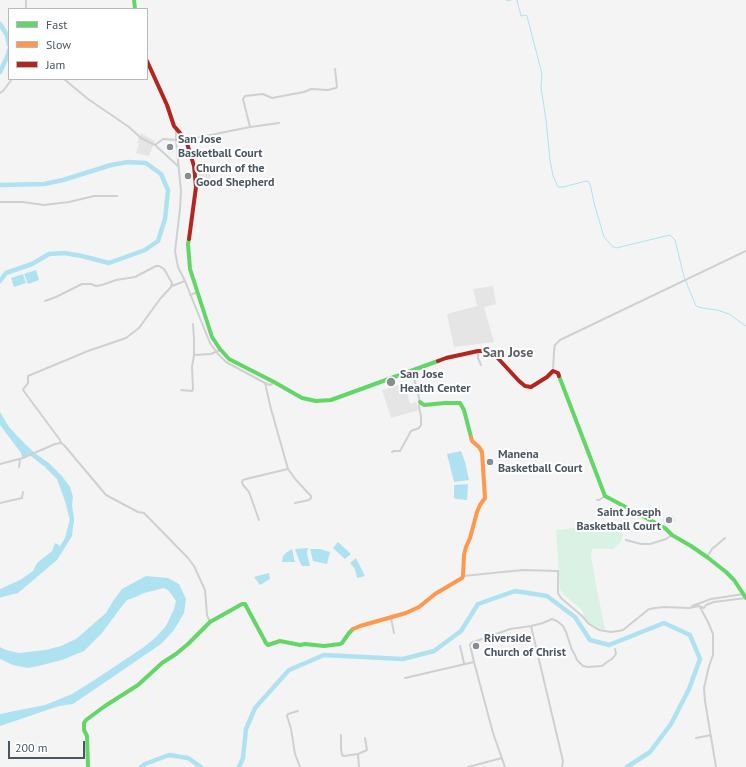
<!DOCTYPE html>
<html>
<head>
<meta charset="utf-8">
<style>
  body { margin:0 }
  #map { position:relative; width:746px; height:767px; overflow:hidden; background:#f4f4f4; font-family:"PT Sans",sans-serif }
  canvas { display:block }
  .legend { position:absolute; left:8px; top:8px; width:140px; height:72px; box-sizing:border-box; background:#fff; border:1px solid #b7bbc0; margin:0; padding:5px 7px; list-style:none; font-size:12px; color:#4a5661 }
  .legend li { display:flex; align-items:center; gap:8px; height:20px }
  .legend b { width:20px; border:1px solid #b7bbc0 }
  .scale { position:absolute; left:8px; top:741px; width:77px; height:18px; box-sizing:border-box; border:2px solid #4a5661; border-top:0; padding-left:5px; font-size:12px; line-height:14px; white-space:nowrap; color:#4a5661; -webkit-text-stroke:3px #fff; paint-order:stroke }
</style>
</head>
<body>
<div id="map">
<canvas width="746" height="767"></canvas>
<ul class="legend">
<li><b style="height:5px;background:#63d668"></b>Fast</li>
<li><b style="height:5px;background:#ff974d"></b>Slow</li>
<li><b style="height:5px;background:#b3261e"></b>Jam</li>
</ul>
<div class="scale">200 m</div>
</div>
<script>
const c = document.querySelector('canvas').getContext('2d');
c.lineJoin = 'round';
function fillPath(path, color) {
  c.fillStyle = color;
  c.fill(path, 'evenodd');
}
function shape(rows) {
  const path = new Path2D();
  for (const r of rows) {
    path.moveTo(r[0], r[1]);
    for (let i = 2; i < r.length; i += 2) path.lineTo(r[i], r[i + 1]);
  }
  return path;
}
function trace(path, color, width, dash) {
  c.strokeStyle = color;
  c.lineWidth = width;
  c.lineCap = dash ? 'butt' : 'round';
  c.setLineDash(dash || []);
  c.stroke(path);
}
function write(font, color, halo, rows, align = 'center') {
  c.font = font + ' "PT Sans",sans-serif';
  c.lineWidth = 4;
  c.setLineDash([]);
  c.textBaseline = 'middle';
  c.strokeStyle = halo;
  c.fillStyle = color;
  for (const [text, x, y, turn = 0] of rows) {
    c.save();
    c.translate(x, y);
    c.rotate((+turn || 0) * Math.PI / 180);
    c.textAlign = isNaN(turn) ? turn : align;
    if (halo) c.strokeText(text, 0, 0);
    c.fillText(text, 0, 0);
    c.restore();
  }
}
fillPath(shape([
  [141,133,155,141,149,156,136,153,139,143,137,143],
  [210,171,211,187,199,188,197,172],
  [493,286,496,304,484,307,494,342,454,347,447,314,477,306,473,289],
  [405,383,410,404,416,402,419,410,391,418,382,390]
]), '#e6e5e6');
fillPath(shape([
  [172,141,174,152,168,153,166,143],
  [673,515,676,521,665,525,662,519],
  [592,526,615,530,623,534,621,542,613,549,592,549,591,556,597,590,605,629,599,629,590,624,584,616,582,610,564,595,560,590,556,530]
]), '#d9f2e3');
fillPath(shape([
  [36,270,39,280,28,284,24,274],
  [23,274,26,283,14,287,11,278],
  [0,412,9,427,26,445,36,454,49,463,62,476,70,487,73,497,72,505,74,518,72,536,57,560,18,593,2,597,0,598,0,589,20,580,33,571,37,563,52,551,55,543,62,547,67,539,71,520,68,503,59,478,46,465,30,453,24,458,22,457,21,453,0,425],
  [461,451,465,462,469,480,454,482,447,454],
  [468,484,467,500,456,499,454,498,454,485],
  [338,542,351,554,345,559,333,548],
  [308,548,307,553,310,566,302,566,299,560,295,549],
  [292,549,294,558,294,560,296,562,282,562,283,556,287,552],
  [310,549,320,549,330,552,327,564,313,561],
  [356,558,365,576,357,578,355,569,350,563],
  [269,573,270,579,260,585,254,577],
  [146,576,168,578,179,584,186,599,184,613,174,630,161,644,73,704,59,706,0,726,0,714,45,705,72,694,96,679,144,647,156,637,166,626,174,609,176,601,169,591,164,588,144,593,133,598,127,600,122,606,102,633,84,651,62,660,38,666,28,668,13,665,0,659,0,647,6,650,19,653,45,650,61,646,76,639,106,613,113,601,122,589,133,583]
]), '#aee2f0');
trace(shape([
  [506,0,507,1,511,0],
  [516,0,517,0,521,16,526,15,527,16,542,74,541,87,546,120,550,160,553,176,558,187,563,187,586,181,589,182,591,188,594,203,604,237,612,246,616,248,670,235,675,240,684,277,696,306,702,308,717,310,729,314,746,326]
]), '#aee2f0', 1);
trace(shape([
  [0,24,7,35,9,45],
  [0,72,8,55,9,50],
  [0,185,44,184,63,180,111,165,128,162,146,163,161,174,168,190,165,219,158,241,145,250,109,263,82,256,64,253,49,254,32,264,6,273,0,281],
  [28,451,46,465,59,478,68,503,72,520,67,539,61,549],
  [141,767,145,764,169,755,188,758,201,767],
  [239,767,243,758,246,729,255,708,289,670,324,655,403,659,434,651,461,631,478,604,515,591,547,596,575,617,590,640,609,645,664,623,690,635,700,659,689,689,671,724,650,752,627,767]
]), '#aee2f0', 4.5);
trace(shape([
  [26,0,26,9],
  [64,79,88,99,129,127,141,138,155,145,163,139,176,140,176,129],
  [0,93,3,91,12,79],
  [250,127,243,99,245,96,263,94,272,98,304,92,311,89,328,90,336,88,337,87,335,69],
  [176,140,181,191,180,209,175,251,178,267,185,281,210,343,218,354,226,362,265,383,270,385,272,384,274,382],
  [186,140,250,127,279,123],
  [155,145,179,167],
  [0,202,23,202,44,205,69,202,94,196,117,196],
  [172,286,185,281],
  [190,295,198,292],
  [45,301,56,297,82,284,91,284,96,286,102,285,116,280,135,277,156,266,159,266,164,269,172,283,171,287,160,299,139,328,126,338,88,351,28,376,28,383,26,386,24,388,23,390,60,440,61,443],
  [478,351,478,358,481,365],
  [194,355,211,354,220,350],
  [553,371,554,351,555,345,560,340,746,251],
  [265,383,271,409,288,469,296,480,311,496,311,498,309,500,295,503],
  [181,390,192,391,193,389,192,367,194,355,194,339,193,324],
  [392,452,394,451,400,451,411,431,419,428,421,425,421,416,419,407,420,402,412,370],
  [0,464,23,458,55,444,61,443,64,445,106,495,138,512,144,513,188,558,194,566,205,590,207,615,210,622],
  [19,467,20,459],
  [597,500,599,500,605,496],
  [0,503,22,498,23,492],
  [259,520,249,492,243,485,242,482,243,480,246,479,288,469],
  [626,540,641,544,650,544,666,539,672,535],
  [707,557,712,549,725,538],
  [463,576,523,570,558,571,558,593,561,598,582,616,589,624,599,630,611,632,618,631,623,630,649,609,663,607,689,608,699,606,704,608,706,605,714,602,746,598],
  [692,606,711,599,744,594],
  [700,607,708,622,713,634,713,655,709,666,704,688,705,701,716,767],
  [391,618,394,633],
  [531,626,563,761,562,767],
  [460,646,464,663],
  [405,678,474,662],
  [298,711,288,714,287,716,291,729,295,754,300,767],
  [341,735,341,749,342,755,344,756,358,754],
  [696,738,711,735],
  [359,767,358,754,367,750,365,738],
  [468,767,502,758],
  [505,767,493,733,474,662,470,645,471,643,510,629,531,626,543,623,552,619,557,621,563,626,566,632,572,650,575,655,577,660,583,666,588,667,602,666,607,662,612,659,616,654,615,649]
]), '#ced0d2', 2);
trace(shape([
  [134,0,135,9],
  [189,239,188,244,190,269,212,337,220,349,229,359,274,382,302,398,316,401,331,400,438,361],
  [559,376,605,496,665,528,672,535,691,546,707,557,726,572,734,580,746,598],
  [420,402,424,405,445,403,460,403,464,410,471,437],
  [88,767,87,736,84,730,84,723,86,720,105,706,138,685,162,663,176,654,188,644,210,622,242,604,245,604,266,643,268,645,280,641,300,645,305,644,324,646,340,644,342,643,349,633,353,629]
]), '#63d668', 4);
trace(shape([
  [353,629,360,626,406,613,419,607,435,594,462,578,463,576,464,555,466,547,470,538,477,512,480,505,485,498,482,452,479,447,472,441,471,437]
]), '#ff974d', 4);
trace(shape([
  [147,61,167,105,174,126,186,140,194,166,196,187,189,239],
  [438,361,446,358,478,351,489,351,494,354,519,381,525,386,531,387,547,377,553,371,558,373,559,376]
]), '#b3261e', 4);
for (const [x, y, r, color] of [
  [170,147,4,"#868d94"],
  [188,176,4,"#868d94"],
  [391,382,5,"#868d94"],
  [490,462,4,"#868d94"],
  [669,520,4,"#868d94"],
  [476,646,4,"#868d94"]
]) {
  const dot = new Path2D();
  dot.arc(x, y, r, 0, 2 * Math.PI);
  c.fillStyle = color;
  c.fill(dot);
  trace(dot, '#fff', 1.5);
}
write('bold 12px', '#4a5661', '#fff', [
  ["San Jose",178,140],
  ["Basketball Court",178,154],
  ["Church of the",196,169],
  ["Good Shepherd",196,183],
  ["San Jose",400,375],
  ["Health Center",400,389],
  ["Manena",498,455],
  ["Basketball Court",498,469],
  ["Saint Joseph",661,513,"right"],
  ["Basketball Court",661,527,"right"],
  ["Riverside",484,639],
  ["Church of Christ",484,653]
], 'left');
write('bold 14px', '#5f6368', '#fff', [
  ["San Jose",508,353]
]);
</script>
</body>
</html>
